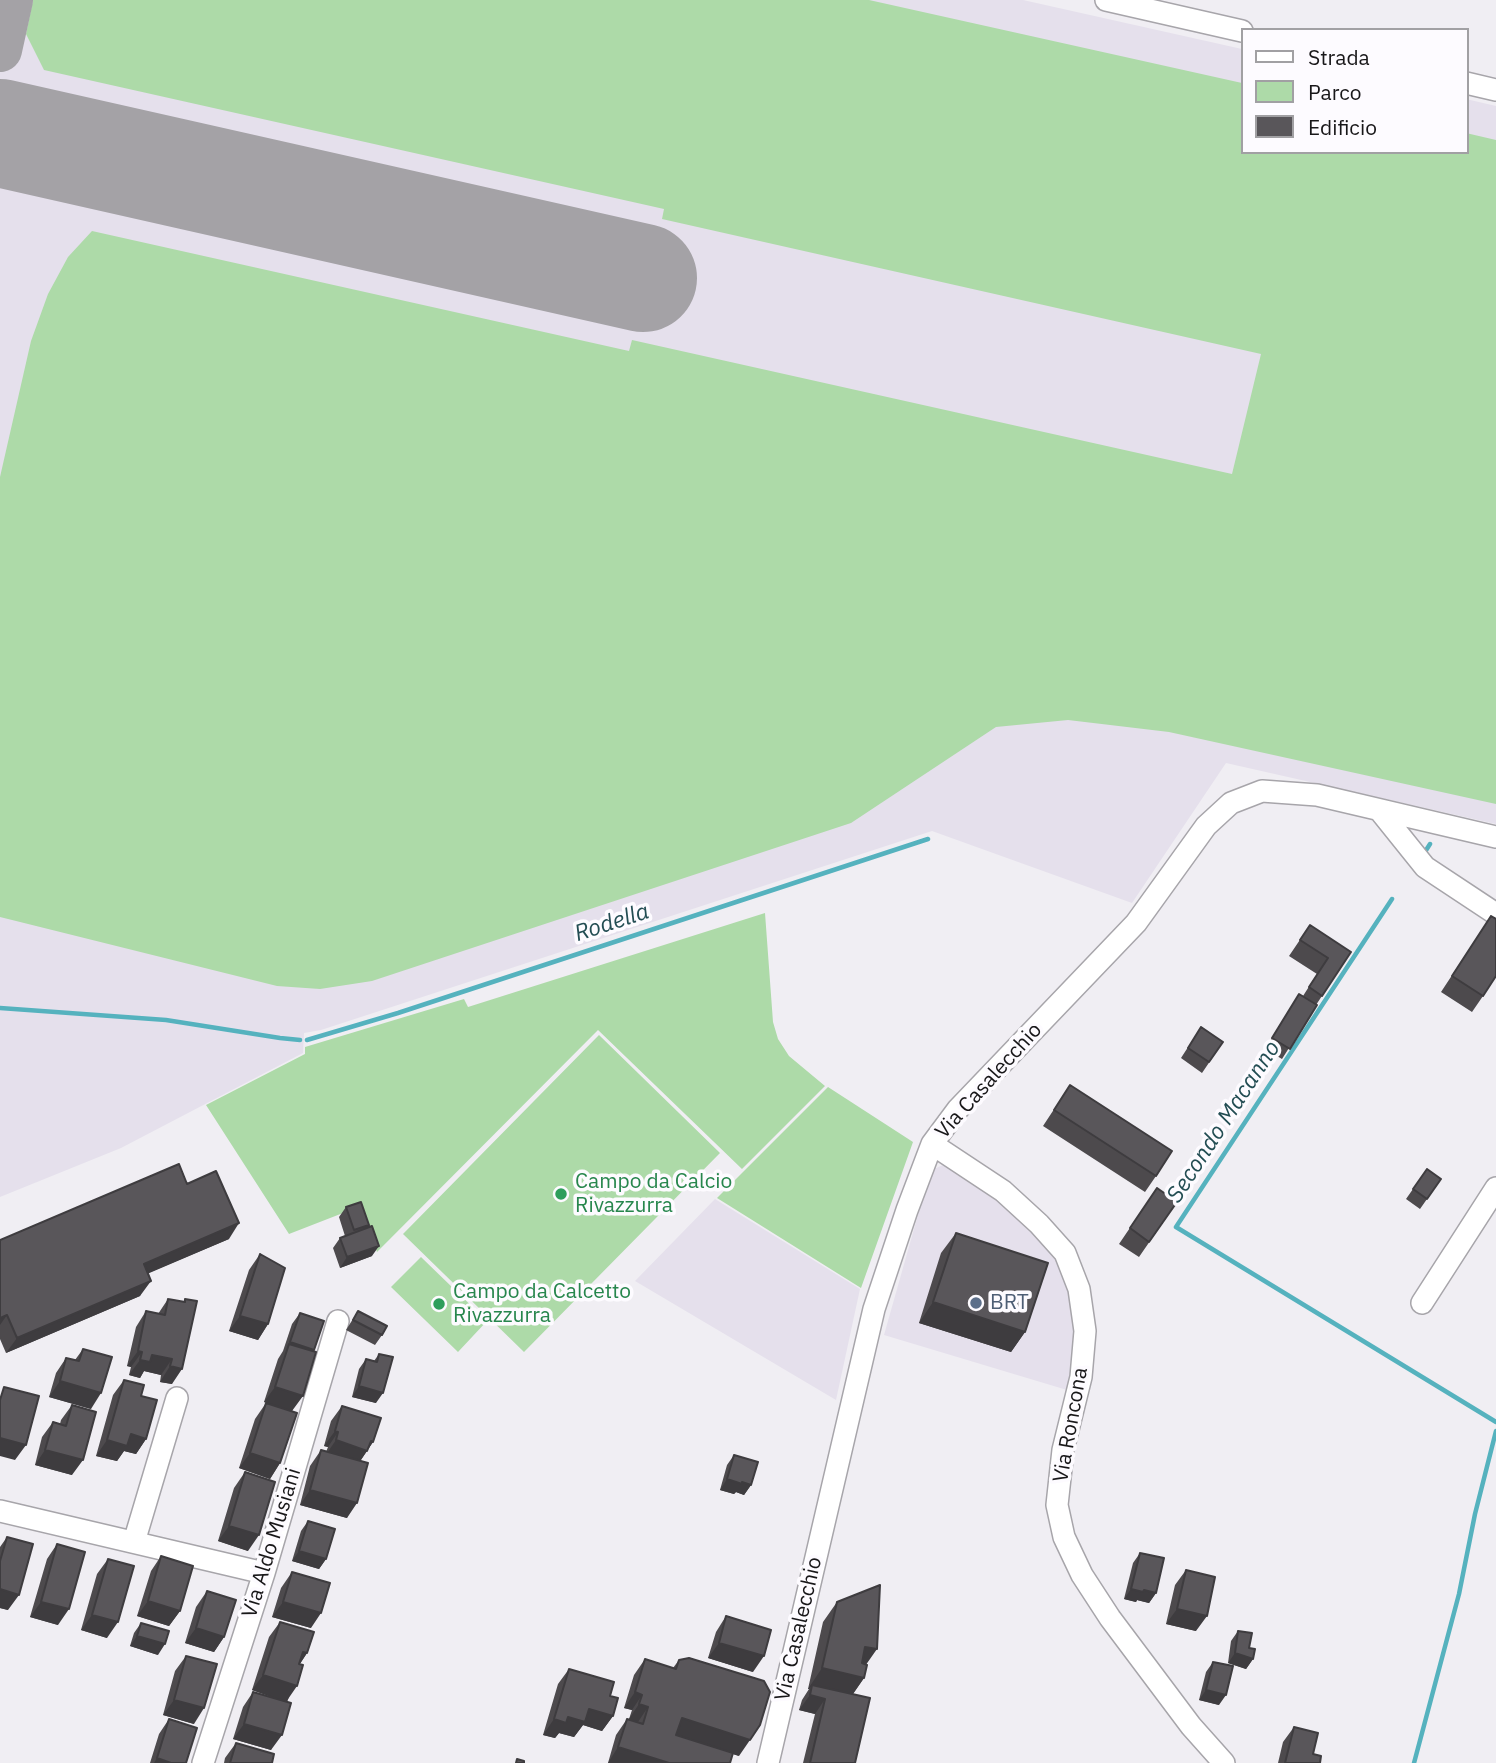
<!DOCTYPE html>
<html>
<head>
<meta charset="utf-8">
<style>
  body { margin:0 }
  #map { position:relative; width:1496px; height:1763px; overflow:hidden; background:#f0eef3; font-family:"IBM Plex Sans",sans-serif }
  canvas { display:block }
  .legend { position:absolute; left:1241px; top:28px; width:228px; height:126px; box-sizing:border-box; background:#fdfbff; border:2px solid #a1a0a3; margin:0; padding:9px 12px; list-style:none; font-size:21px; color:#181719 }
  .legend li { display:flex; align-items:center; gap:14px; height:35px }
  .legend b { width:35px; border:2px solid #a1a0a3 }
</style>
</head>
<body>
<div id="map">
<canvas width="1496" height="1763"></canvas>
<ul class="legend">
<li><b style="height:9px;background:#fff"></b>Strada</li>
<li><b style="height:19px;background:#addaa8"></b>Parco</li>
<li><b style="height:19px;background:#59565a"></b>Edificio</li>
</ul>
</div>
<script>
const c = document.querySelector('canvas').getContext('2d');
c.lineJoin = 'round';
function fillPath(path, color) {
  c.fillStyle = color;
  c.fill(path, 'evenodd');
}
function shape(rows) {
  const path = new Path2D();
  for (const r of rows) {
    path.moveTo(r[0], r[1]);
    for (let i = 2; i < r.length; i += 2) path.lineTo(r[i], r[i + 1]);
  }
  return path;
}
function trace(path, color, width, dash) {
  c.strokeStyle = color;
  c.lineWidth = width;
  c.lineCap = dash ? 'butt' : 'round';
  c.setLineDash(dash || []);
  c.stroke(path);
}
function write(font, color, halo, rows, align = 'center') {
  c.font = font + ' "IBM Plex Sans",sans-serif';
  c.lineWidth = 7;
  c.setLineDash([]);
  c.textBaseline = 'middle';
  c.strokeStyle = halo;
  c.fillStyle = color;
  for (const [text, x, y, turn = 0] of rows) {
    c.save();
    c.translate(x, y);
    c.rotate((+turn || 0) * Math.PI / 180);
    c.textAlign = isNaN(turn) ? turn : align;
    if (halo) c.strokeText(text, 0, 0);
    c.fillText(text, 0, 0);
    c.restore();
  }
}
fillPath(shape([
  [0,0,1023,0,1242,49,1242,152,1466,152,1466,99,1496,106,1496,824,1226,763,1132,903,932,831,321,1030,304,1033,303,1053,121,1148,0,1197],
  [943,1165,953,1167,978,1182,1036,1232,1057,1260,1069,1292,1075,1331,1073,1370,1067,1390,884,1335,929,1176,934,1169],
  [715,1199,860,1289,836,1400,635,1281]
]), '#e5e0ec');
fillPath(shape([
  [33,0,869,0,1242,83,1242,152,1466,152,1466,133,1496,140,1496,804,1169,732,1068,720,996,727,851,823,372,981,320,989,277,986,0,917,0,477,31,341,48,294,68,257,92,231,629,351,632,340,1232,474,1261,354,662,219,664,209,44,70,26,34],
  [765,913,773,1022,778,1039,789,1056,825,1086,742,1169,598,1030,377,1252,361,1206,289,1234,206,1105,305,1054,305,1047,464,999,468,1007],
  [599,1035,720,1153,524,1352,403,1234],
  [828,1087,913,1142,861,1288,717,1198],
  [421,1257,487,1321,458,1352,391,1287]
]), '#addaa8');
trace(shape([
  [1423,855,1430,844],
  [1392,899,1176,1227,1496,1422],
  [0,1008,166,1020,280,1038,300,1040],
  [307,1040,398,1013,928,839],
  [1414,1763,1459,1594,1475,1514,1496,1431]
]), '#55b2be', 4.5);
trace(shape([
  [0,50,11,0]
]), '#a4a2a6', 44);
trace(shape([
  [0,133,643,278]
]), '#a4a2a6', 108);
const minor = shape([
  [1106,0,1242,31],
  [1466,83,1496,90],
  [1380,811,1425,867,1496,914],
  [932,1144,1003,1191,1039,1224,1065,1253,1079,1289,1085,1331,1081,1377,1063,1450,1057,1505,1064,1537,1082,1575,1110,1618,1191,1726,1224,1763],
  [1422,1303,1496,1188],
  [0,1511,264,1573],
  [134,1542,177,1398],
  [203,1763,264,1573,338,1321],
  [768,1763,874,1309,907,1210,932,1144,958,1109,1136,923,1206,826,1231,803,1262,791,1317,795,1496,837]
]);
trace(minor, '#a7a5aa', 24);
trace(minor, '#fff', 21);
fillPath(shape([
  [1491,916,1483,996,1472,1012,1441,992],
  [1310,925,1351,952,1316,1005,1282,1059,1265,1049,1299,994,1303,996,1317,974,1289,956],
  [1201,1027,1223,1042,1202,1073,1181,1058],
  [1070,1085,1156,1176,1145,1192,1043,1126],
  [1427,1169,1441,1179,1420,1209,1406,1199],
  [187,1184,229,1239,148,1273,140,1296,6,1353,0,1339,0,1240],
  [1157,1188,1177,1202,1139,1257,1119,1244],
  [346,1207,369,1225,368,1228,372,1256,340,1268,333,1248,340,1238,345,1236,339,1217],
  [956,1233,1025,1332,1011,1352,919,1323,941,1253],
  [260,1254,268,1324,258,1340,229,1331,249,1270],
  [168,1299,183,1302,185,1299,172,1384,160,1382,161,1375,144,1371,140,1378,129,1375,131,1367,127,1366,136,1327,146,1311,158,1314],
  [358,1311,382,1335,375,1345,346,1330],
  [300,1313,313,1351,292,1411,264,1402,278,1359,283,1351,292,1324],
  [83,1349,91,1409,49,1397,56,1373,66,1358,75,1360],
  [379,1354,376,1403,352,1397,359,1369,366,1359,374,1361],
  [124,1380,141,1396,146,1439,136,1454,124,1451,117,1461,96,1456,113,1395],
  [266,1403,280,1463,270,1479,239,1468,255,1419],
  [72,1405,72,1475,35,1465,42,1437,53,1422,60,1424,61,1420],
  [342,1406,373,1442,360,1461,347,1518,300,1505,310,1466,321,1450,326,1452,328,1447,324,1446,331,1421],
  [734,1455,751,1485,744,1495,736,1492,734,1494,720,1490,727,1465],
  [245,1472,248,1551,218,1541,234,1488],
  [308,1521,326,1559,319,1569,292,1561,301,1531],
  [7,1537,8,1610,0,1608,0,1547],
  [57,1544,58,1625,30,1617,47,1559],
  [1140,1553,1156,1593,1149,1603,1137,1600,1136,1602,1124,1599,1133,1563],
  [161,1556,180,1611,169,1626,137,1616,151,1571],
  [108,1559,107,1638,81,1630,97,1574],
  [1186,1570,1196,1631,1166,1624,1175,1585],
  [292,1572,311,1628,272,1617,281,1588],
  [207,1591,224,1637,214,1652,185,1643,196,1607],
  [837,1602,866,1664,864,1678,853,1694,855,1763,803,1763,815,1714,799,1710,802,1700,809,1689,808,1689,823,1622],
  [726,1616,753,1672,708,1658,716,1632],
  [280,1622,307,1653,300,1664,271,1750,233,1739,243,1707,253,1692,277,1699,252,1690,269,1637],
  [141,1623,158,1655,130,1646,134,1633],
  [1238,1631,1249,1648,1253,1659,1246,1669,1228,1663,1231,1641],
  [186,1656,194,1724,163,1715,175,1671],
  [645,1659,673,1668,679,1660,739,1756,733,1754,608,1763,616,1735,627,1719,637,1723,629,1719,632,1710,624,1708,634,1675],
  [1213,1662,1219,1705,1199,1700,1206,1672],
  [569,1669,610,1696,613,1716,602,1731,583,1725,574,1737,559,1733,555,1738,543,1735,558,1684],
  [169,1719,186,1763,150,1763,159,1734],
  [1294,1727,1313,1754,1320,1763,1278,1763,1283,1742],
  [236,1743,272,1763,224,1763,225,1758]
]), '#4d4a4d');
fillPath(shape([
  [239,1223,229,1239,133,1280,144,1264],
  [379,1246,372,1256,340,1268,347,1257],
  [151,1281,140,1296,6,1353,17,1338],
  [933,1302,1025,1332,1011,1352,919,1323],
  [7,1315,0,1325,0,1318],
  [240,1316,268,1324,258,1340,229,1331],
  [138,1351,142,1352,131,1367,127,1366],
  [152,1355,172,1359,161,1375,144,1371,140,1378,129,1375,140,1360],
  [170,1366,182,1369,172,1384,160,1382],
  [60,1381,101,1393,91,1409,49,1397],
  [359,1386,383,1393,376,1403,352,1397],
  [275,1387,303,1396,292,1411,264,1402],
  [335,1431,338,1432,328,1447,324,1446],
  [131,1434,146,1439,136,1454,124,1451,117,1461,96,1456,107,1440],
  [0,1438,26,1445,15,1460,0,1456],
  [336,1440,371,1441,373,1442,357,1466,325,1456],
  [45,1450,83,1460,72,1475,35,1465],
  [250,1453,280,1463,270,1479,239,1468],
  [727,1479,742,1482,751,1485,744,1495,736,1492,734,1494,720,1490],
  [310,1490,357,1503,347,1518,300,1505],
  [229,1526,259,1535,248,1551,218,1541],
  [299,1551,326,1559,319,1569,292,1561],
  [0,1589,19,1595,8,1610,0,1608],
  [1131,1589,1144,1590,1156,1593,1149,1603,1137,1600,1136,1602,1124,1599],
  [148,1601,180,1611,169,1626,137,1616],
  [41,1602,69,1609,58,1625,30,1617],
  [283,1602,321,1613,311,1628,272,1617],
  [1177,1609,1207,1616,1196,1631,1166,1624],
  [92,1615,118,1622,107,1638,81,1630],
  [196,1628,224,1637,214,1652,185,1643],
  [137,1636,165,1644,158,1655,130,1646],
  [719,1643,764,1656,753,1672,708,1658],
  [865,1647,877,1649,863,1669,851,1667],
  [303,1652,307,1653,297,1668],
  [1235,1653,1253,1659,1246,1669,1228,1663],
  [822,1668,864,1678,850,1698,812,1685,809,1689,808,1689],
  [263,1675,297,1686,286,1702,252,1690],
  [1206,1690,1226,1695,1219,1705,1199,1700],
  [635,1692,642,1695,632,1710,624,1708],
  [810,1695,825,1699,815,1714,799,1710],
  [174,1700,204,1708,194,1724,163,1715],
  [639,1704,648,1707,638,1722,629,1719],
  [589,1709,613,1716,602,1731,583,1725,574,1737,559,1733,555,1738,543,1735,554,1719,568,1717],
  [682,1718,750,1740,739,1756,671,1734],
  [244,1724,282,1735,271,1750,233,1739],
  [618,1747,669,1763,608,1763],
  [157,1758,171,1763,154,1763]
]), '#3e3c3f');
const building = shape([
  [1491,916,1496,919,1496,976,1483,996,1452,976,1491,916],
  [1310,925,1351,952,1322,996,1309,987,1328,958,1300,940,1310,925],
  [1299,994,1317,1005,1290,1049,1272,1038,1299,994],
  [1201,1027,1223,1042,1209,1062,1188,1048,1201,1027],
  [1070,1085,1172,1151,1156,1176,1054,1110,1070,1085],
  [179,1164,187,1184,216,1171,239,1223,144,1264,151,1281,17,1338,7,1315,0,1318,0,1240,179,1164],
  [1427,1169,1441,1179,1427,1199,1413,1189,1427,1169],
  [1157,1188,1177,1202,1149,1242,1130,1228,1157,1188],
  [361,1202,369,1225,354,1230,346,1207,361,1202],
  [372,1226,379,1246,347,1257,340,1238,372,1226],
  [956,1233,1048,1263,1025,1332,933,1302,956,1233],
  [260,1254,285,1268,268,1324,240,1316,260,1254],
  [168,1299,185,1302,185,1299,197,1301,182,1369,170,1366,172,1359,152,1355,150,1362,140,1360,142,1352,138,1351,146,1311,165,1315,168,1299],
  [358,1311,387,1326,382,1335,353,1320,358,1311],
  [300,1313,324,1321,314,1350,290,1342,300,1313],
  [289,1344,316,1352,303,1396,275,1387,289,1344],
  [83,1349,112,1357,101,1393,60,1381,66,1358,79,1361,83,1349],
  [379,1354,393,1357,383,1393,359,1386,366,1359,377,1362,379,1354],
  [124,1380,144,1385,141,1396,157,1400,146,1439,131,1434,127,1446,107,1440,124,1380],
  [4,1387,39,1396,26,1445,0,1438,0,1400,4,1387],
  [266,1403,297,1413,280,1463,250,1453,266,1403],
  [72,1405,96,1412,83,1460,45,1450,53,1422,66,1426,72,1405],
  [342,1406,381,1418,373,1442,371,1441,367,1451,336,1440,338,1432,335,1431,342,1406],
  [321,1450,368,1463,357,1503,310,1490,321,1450],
  [734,1455,758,1462,751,1485,742,1482,742,1484,727,1479,734,1455],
  [245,1472,275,1482,259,1535,229,1526,245,1472],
  [308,1521,335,1529,326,1559,299,1551,308,1521],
  [7,1537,33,1544,19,1595,0,1589,0,1561,7,1537],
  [57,1544,85,1552,69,1609,41,1602,57,1544],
  [1140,1553,1164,1558,1156,1593,1144,1590,1143,1592,1131,1589,1140,1553],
  [161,1556,193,1566,180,1611,148,1601,161,1556],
  [108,1559,134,1566,118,1622,92,1615,108,1559],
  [1186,1570,1215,1577,1207,1616,1177,1609,1186,1570],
  [292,1572,330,1583,321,1613,283,1602,292,1572],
  [880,1585,877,1649,865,1647,862,1663,867,1665,864,1678,822,1668,837,1602,880,1585],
  [207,1591,236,1600,224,1637,196,1628,207,1591],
  [726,1616,771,1630,764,1656,719,1643,726,1616],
  [280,1622,314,1632,307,1653,303,1652,299,1664,303,1665,297,1686,263,1675,280,1622],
  [141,1623,169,1631,165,1644,137,1636,141,1623],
  [1238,1631,1252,1633,1249,1648,1255,1649,1253,1659,1235,1653,1238,1631],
  [186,1656,217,1664,204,1708,174,1700,186,1656],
  [689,1658,764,1681,770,1692,760,1725,750,1740,682,1718,676,1735,733,1753,730,1763,669,1763,618,1747,627,1719,643,1724,648,1707,639,1704,642,1695,635,1692,645,1659,676,1669,679,1660,689,1658],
  [1213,1662,1233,1666,1226,1695,1206,1690,1213,1662],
  [569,1669,614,1682,610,1696,618,1698,613,1716,589,1709,585,1722,568,1717,566,1723,554,1719,569,1669],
  [812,1685,870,1698,855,1763,810,1763,825,1699,810,1695,812,1685],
  [253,1692,291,1703,282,1735,244,1724,253,1692],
  [169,1719,197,1728,186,1763,171,1763,157,1758,169,1719],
  [1294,1727,1318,1733,1313,1754,1321,1756,1320,1763,1285,1763,1294,1727],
  [236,1743,274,1754,272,1763,230,1763,236,1743],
  [517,1759,524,1761,524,1763,516,1763,517,1759]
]);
fillPath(building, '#59565a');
trace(building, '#3e3c3f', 2);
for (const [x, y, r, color] of [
  [561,1194,7,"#2e9e5b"],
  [976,1303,7,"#5c6f8a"],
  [439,1304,7,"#2e9e5b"]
]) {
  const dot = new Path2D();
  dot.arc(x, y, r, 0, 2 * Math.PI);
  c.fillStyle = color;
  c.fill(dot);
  trace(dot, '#fdfbff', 2.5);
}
write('21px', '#181719', '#fdfbff', [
  ["Via Casalecchio",989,1081,-48],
  ["Via Roncona",1071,1425,-80],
  ["Via Aldo Musiani",272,1543,-73],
  ["Via Casalecchio",799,1629,-77]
]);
write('21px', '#27864d', '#fdfbff', [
  ["Campo da Calcio",575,1182],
  ["Rivazzurra",575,1206],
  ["Campo da Calcetto",453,1292],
  ["Rivazzurra",453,1316]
], 'left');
write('21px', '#4e5e75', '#fdfbff', [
  ["BRT",990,1303]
], 'left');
write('italic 23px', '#234d53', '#fdfbff', [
  ["Rodella",612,923,-18],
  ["Secondo Macanno",1224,1122,-57]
]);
</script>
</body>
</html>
